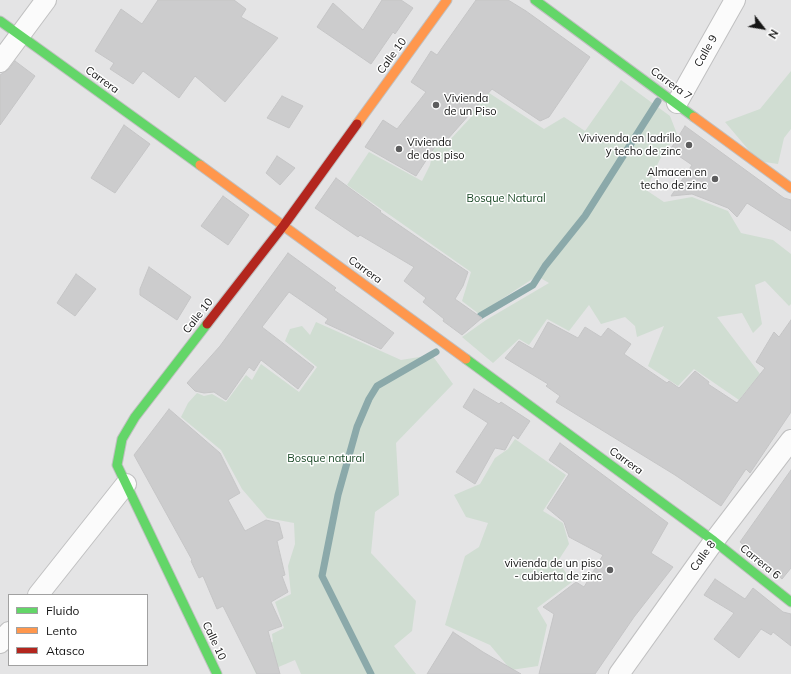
<!DOCTYPE html>
<html>
<head>
<meta charset="utf-8">
<style>
  body { margin:0 }
  #map { position:relative; width:791px; height:674px; overflow:hidden; background:#e4e4e5; font-family:Mulish,sans-serif }
  canvas { display:block }
  .legend { position:absolute; left:8px; top:594px; width:140px; height:72px; box-sizing:border-box; background:#fff; border:1px solid #a1a1a1; margin:0; padding:5px 7px; list-style:none; font-size:12px; color:#151515 }
  .legend li { display:flex; align-items:center; gap:8px; height:20px }
  .legend b { width:20px; border:1px solid #a1a1a1 }
  .north { position:absolute; left:743px; top:8px; width:40px; height:40px; -webkit-text-stroke:3px #fff; paint-order:stroke; rotate:121deg; font-size:11px; font-weight:700; line-height:16px; text-align:center; color:#151515 }
  .north::after { content:''; display:block; margin:auto; width:14px; height:18px; background:#151515; clip-path:polygon(50% 0,100% 100%,50% 72%,0 100%) }
</style>
</head>
<body>
<div id="map">
<canvas width="791" height="674"></canvas>
<ul class="legend">
<li><b style="height:5px;background:#63d668"></b>Fluido</li>
<li><b style="height:5px;background:#ff974d"></b>Lento</li>
<li><b style="height:5px;background:#b3261e"></b>Atasco</li>
</ul>
<div class="north">N</div>
</div>
<script>
const c = document.querySelector('canvas').getContext('2d');
c.lineJoin = 'round';
function fillPath(path, color) {
  c.fillStyle = color;
  c.fill(path, 'evenodd');
}
function shape(rows) {
  const path = new Path2D();
  for (const r of rows) {
    path.moveTo(r[0], r[1]);
    for (let i = 2; i < r.length; i += 2) path.lineTo(r[i], r[i + 1]);
  }
  return path;
}
function trace(path, color, width, dash) {
  c.strokeStyle = color;
  c.lineWidth = width;
  c.lineCap = dash ? 'butt' : 'round';
  c.setLineDash(dash || []);
  c.stroke(path);
}
function write(font, color, halo, rows, align = 'center') {
  c.font = font + ' Mulish,sans-serif';
  c.lineWidth = 3;
  c.setLineDash([]);
  c.textBaseline = 'middle';
  c.strokeStyle = halo;
  c.fillStyle = color;
  for (const [text, x, y, turn = 0] of rows) {
    c.save();
    c.translate(x, y);
    c.rotate((+turn || 0) * Math.PI / 180);
    c.textAlign = isNaN(turn) ? turn : align;
    if (halo) c.strokeText(text, 0, 0);
    c.fillText(text, 0, 0);
    c.restore();
  }
}
fillPath(shape([
  [448,66,544,129,564,117,585,131,621,80,670,116,677,134,660,159,646,190,664,202,692,197,728,211,741,233,773,240,791,254,791,304,789,306,765,281,755,285,762,324,753,333,742,313,717,317,760,374,739,400,694,369,678,386,648,366,664,326,637,337,635,326,625,317,601,324,589,305,569,331,547,319,529,345,519,339,493,363,462,337,486,320,549,283,537,276,479,314,462,301,471,272,347,185,369,152,422,181,430,165,433,150,437,143,447,143,473,115,433,88],
  [791,71,791,129,784,138,778,164,758,161,725,122,760,109],
  [316,322,401,360,432,355,453,384,396,443,399,495,375,512,371,553,416,601,412,631,394,646,416,674,301,674,295,660,262,674,256,674,246,652,273,642,272,634,284,628,275,602,291,594,288,566,295,544,294,523,267,518,242,489,221,450,181,417,188,403,197,393,204,396,212,394,226,402,246,375,252,380,261,364,299,392,317,367,285,341,290,329,302,326,310,335],
  [515,439,566,475,543,511,563,523,569,544,558,561,572,582,537,608,547,625,538,666,511,670,490,645,445,625,465,556,479,547,488,523,466,517,454,495,480,484,495,458,508,449]
]), '#d0ddd2');
trace(shape([
  [480,316,533,285,545,266,585,216,658,101],
  [371,674,322,576,338,495,357,427,369,399,377,386,436,352]
]), '#8ba9aa', 7);
const building = shape([
  [158,0,234,0,246,9,241,17,278,38,225,102,195,76,179,98,143,71,133,84,110,69,114,63,95,51,121,9,142,24,158,0],
  [382,0,401,0,413,8,395,34,393,32,371,64,317,27,333,3,363,30,382,0],
  [476,0,508,0,526,11,590,57,549,117,540,121,492,89,446,141,438,142,416,176,365,147,383,120,397,129,426,92,411,82,431,51,437,55,476,0],
  [15,61,35,76,0,125,0,75,9,69,15,61],
  [282,96,303,106,289,128,267,118,282,96],
  [124,125,150,144,115,193,91,178,124,125],
  [685,126,784,198,791,200,791,231,747,203,737,217,728,208,692,194,671,196,692,165,670,150,685,126],
  [277,156,295,168,280,185,266,173,277,156],
  [336,178,381,211,380,212,468,272,463,286,455,299,482,318,462,335,443,321,444,319,423,302,426,298,404,281,414,267,360,235,358,237,315,208,336,178],
  [223,196,249,215,228,245,201,226,223,196],
  [288,253,336,288,334,290,394,333,381,349,325,323,328,319,289,292,262,327,314,367,298,389,261,360,254,371,249,367,226,400,214,392,204,393,195,391,187,383,220,346,288,253],
  [149,267,191,297,177,320,140,295,140,289,149,267],
  [76,274,96,289,75,316,57,303,76,274],
  [791,320,791,412,750,473,746,469,721,506,675,475,556,402,560,396,546,386,548,384,505,358,519,341,533,349,548,322,578,338,585,327,601,337,608,328,631,344,624,354,667,383,669,381,679,388,695,371,709,382,708,384,737,403,765,368,756,362,774,332,779,337,791,320],
  [474,389,499,404,501,402,530,421,518,439,513,435,505,450,495,448,475,484,456,472,488,423,463,407,474,389],
  [169,409,220,453,240,493,228,500,245,531,266,520,279,523,283,538,277,541,285,575,282,576,288,592,271,602,282,626,268,631,280,674,257,674,223,606,217,609,203,576,199,578,191,561,192,560,134,455,169,409],
  [560,443,668,523,651,553,673,567,634,617,595,674,539,674,554,614,543,607,576,582,584,587,603,555,569,537,564,522,547,508,569,474,549,460,560,443],
  [791,470,791,568,782,579,740,542,791,470],
  [715,579,745,599,753,588,783,612,791,614,791,646,773,632,771,635,761,629,739,658,714,639,734,613,704,595,715,579],
  [453,632,483,652,521,674,427,674,453,632]
]);
fillPath(building, '#cccccd');
trace(building, '#c5c5c6', 1);
const street = shape([
  [0,62,46,0],
  [677,103,735,0],
  [38,595,126,484],
  [0,643,9,632],
  [619,674,714,541,791,440]
]);
const fast = shape([
  [535,0,694,117],
  [0,21,200,165],
  [207,324,135,417,122,439,117,465,217,674],
  [466,359,714,541,791,602]
]);
const slow = shape([
  [694,117,791,188],
  [357,124,447,0],
  [200,165,466,359]
]);
const jam = shape([
  [207,324,284,225,357,124]
]);
trace(street, '#c0c0c1', 22);
trace(fast, '#c0c0c1', 11);
trace(slow, '#c0c0c1', 11);
trace(jam, '#c0c0c1', 11);
trace(street, '#fbfbfb', 20);
trace(fast, '#63d668', 9);
trace(slow, '#ff974d', 9);
trace(jam, '#b3261e', 9);
for (const [x, y, r, color] of [
  [436,105,4,"#5d5d5e"],
  [689,145,4,"#5d5d5e"],
  [399,149,4,"#5d5d5e"],
  [715,179,4,"#5d5d5e"],
  [610,570,4,"#5d5d5e"]
]) {
  const dot = new Path2D();
  dot.arc(x, y, r, 0, 2 * Math.PI);
  c.fillStyle = color;
  c.fill(dot);
  trace(dot, '#fff', 1.5);
}
write('11px', '#151515', '#fff', [
  ["Calle 9",706,51,-60],
  ["Calle 10",392,56,-54],
  ["Carrera",102,80,36],
  ["Carrera 7",671,84,36],
  ["Carrera",365,270,36],
  ["Calle 10",198,316,-52],
  ["Carrera",626,461,36],
  ["Calle 8",703,556,-54],
  ["Carrera 6",760,562,39],
  ["Calle 10",214,641,65]
]);
write('11px', '#151515', '#fff', [
  ["Vivienda",444,99,"left"],
  ["de un Piso",444,112,"left"],
  ["Vivivenda en ladrillo",681,139],
  ["y techo de zinc",681,152],
  ["Vivienda",407,143,"left"],
  ["de dos piso",407,156,"left"],
  ["Almacen en",707,173],
  ["techo de zinc",707,186],
  ["vivienda de un piso",602,564],
  ["- cubierta de zinc",602,577]
], 'right');
write('11px', '#194826', '#fff', [
  ["Bosque Natural",506,199],
  ["Bosque natural",326,459]
]);
</script>
</body>
</html>
